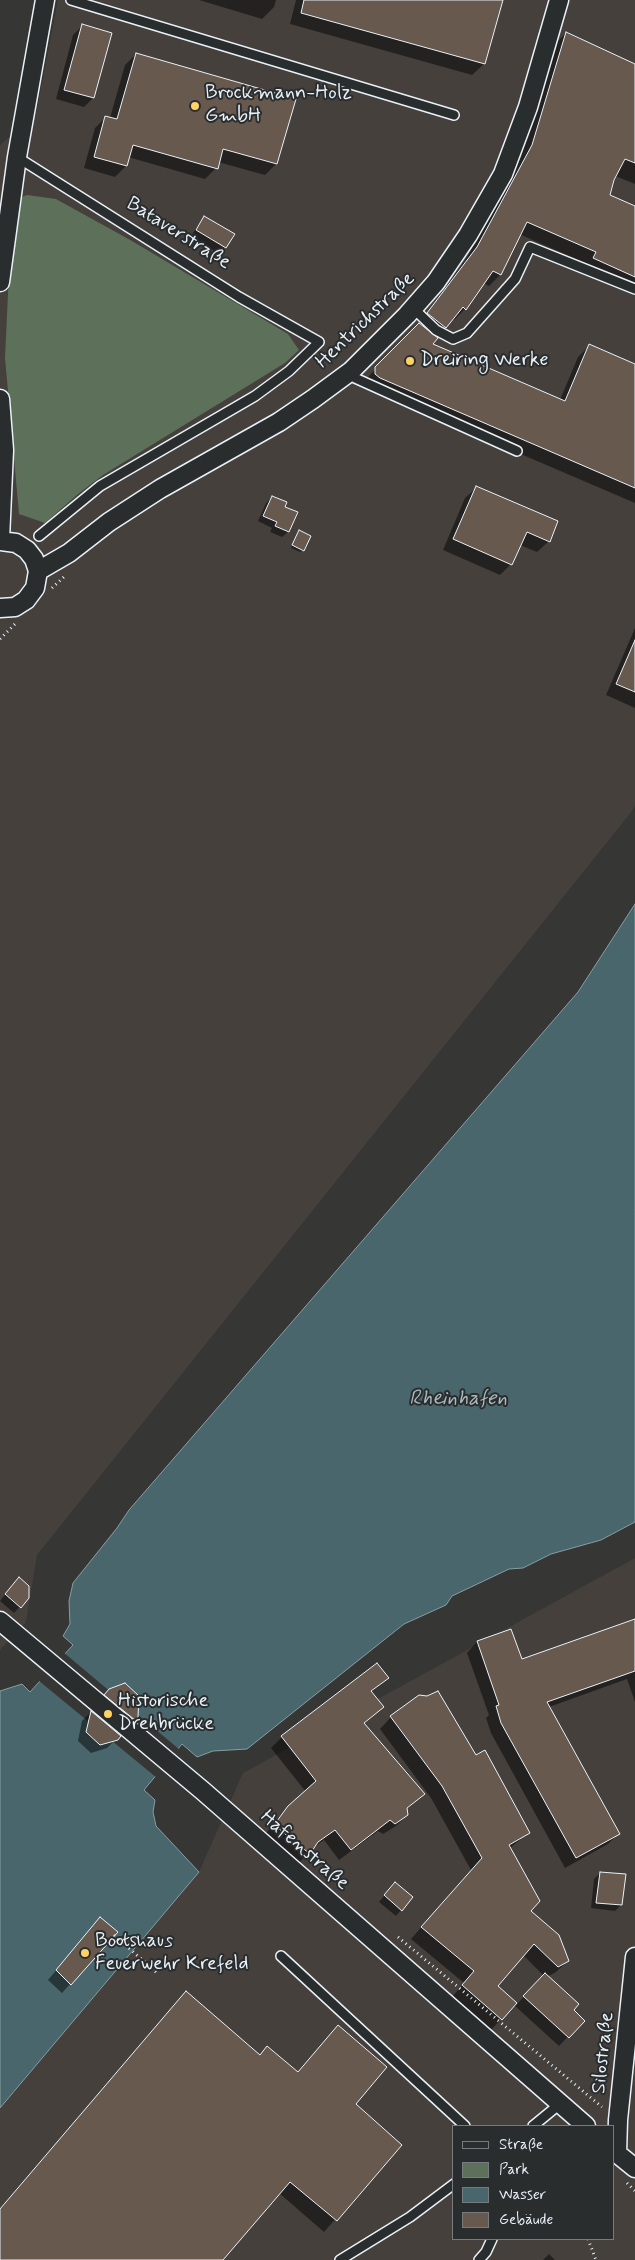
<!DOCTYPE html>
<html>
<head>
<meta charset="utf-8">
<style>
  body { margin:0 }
  #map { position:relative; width:635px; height:2260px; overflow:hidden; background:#363634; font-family:Mynerve,sans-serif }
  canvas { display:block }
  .legend { position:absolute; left:452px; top:2125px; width:162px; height:115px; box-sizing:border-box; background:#2a2d2e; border:1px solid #767b7f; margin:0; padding:6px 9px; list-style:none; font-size:15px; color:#e8f1f8 }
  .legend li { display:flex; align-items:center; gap:10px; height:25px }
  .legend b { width:25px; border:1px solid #767b7f }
</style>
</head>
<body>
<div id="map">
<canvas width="635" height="2260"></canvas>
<ul class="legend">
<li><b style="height:6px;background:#2a2d2e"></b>Straße</li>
<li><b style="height:14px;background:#5c705a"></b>Park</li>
<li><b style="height:14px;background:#48666b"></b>Wasser</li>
<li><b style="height:14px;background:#67594e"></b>Gebäude</li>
</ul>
</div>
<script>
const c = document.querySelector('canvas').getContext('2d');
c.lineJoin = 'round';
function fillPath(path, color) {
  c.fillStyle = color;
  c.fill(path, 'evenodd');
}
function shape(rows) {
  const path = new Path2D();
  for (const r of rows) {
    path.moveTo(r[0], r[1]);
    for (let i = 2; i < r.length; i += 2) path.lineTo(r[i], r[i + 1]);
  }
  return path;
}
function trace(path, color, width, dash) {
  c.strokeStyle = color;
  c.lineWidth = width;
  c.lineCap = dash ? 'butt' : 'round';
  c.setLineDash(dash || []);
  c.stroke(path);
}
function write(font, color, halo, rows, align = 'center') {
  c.font = font + ' Mynerve,sans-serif';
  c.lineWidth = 4;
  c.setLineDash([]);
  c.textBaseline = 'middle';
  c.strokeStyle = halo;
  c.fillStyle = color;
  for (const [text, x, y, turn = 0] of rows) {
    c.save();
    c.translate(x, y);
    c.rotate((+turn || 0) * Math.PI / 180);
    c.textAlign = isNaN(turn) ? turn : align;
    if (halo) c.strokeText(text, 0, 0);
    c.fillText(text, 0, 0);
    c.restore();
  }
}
fillPath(shape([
  [58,0,635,0,635,805,632,811,37,1555,26,1622,0,1650,0,145,36,114],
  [635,1558,635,2260,0,2260,0,2108,199,1872,243,1773],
  [454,2126,614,2126,614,2239,454,2239]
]), '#45403c');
fillPath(shape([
  [27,195,56,199,132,241,288,334,299,350,285,363,103,475,78,494,45,523,19,514,5,358,9,272,19,198]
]), '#5c705a');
const water = shape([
  [635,904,635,1522,601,1540,551,1554,523,1568,509,1569,452,1596,446,1605,404,1624,247,1749,213,1751,197,1757,182,1744,144,1790,155,1800,153,1812,156,1826,199,1872,0,2108,0,1691,22,1684,30,1692,73,1645,63,1636,70,1624,69,1601,73,1583,117,1528,129,1510,578,992,635,904]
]);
fillPath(water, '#48666b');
trace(water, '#889ea3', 1);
fillPath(shape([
  [63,1652,180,1750,157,1778,38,1680]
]), '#363634');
fillPath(shape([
  [199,0,276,0,274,7,262,19],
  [296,0,502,0,484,64,472,75,290,24],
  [82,26,93,98,84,107,56,99,73,35],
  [566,33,635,64,635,184,615,176,609,196,635,207,635,292,583,270,585,263,519,234,500,275,489,286,483,283,465,309,454,320,452,318,435,337,431,344,560,400,578,357,589,346,635,365,635,503,369,389,365,385,365,380,418,326,466,259,521,157,555,44],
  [136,54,276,164,265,175,218,162,216,168,205,179,128,157,126,166,115,177,84,168,95,128,106,117,110,118,125,65],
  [204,217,233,235,219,254,191,236],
  [477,487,549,541,537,552,520,545,511,564,500,575,443,550,465,498],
  [272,497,283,507,288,532,282,537,270,532,272,528,258,521,266,503],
  [299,532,303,550,300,552,291,548],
  [635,628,635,708,606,695],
  [13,1585,28,1598,14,1613,0,1601],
  [635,1620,635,1702,627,1679,549,1707,618,1834,608,1844,565,1868,491,1733,486,1718,489,1715,467,1653,477,1642,510,1630,521,1661],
  [387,1677,371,1692,383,1707,363,1724,423,1793,406,1810,407,1815,396,1826,383,1834,378,1831,339,1860,324,1840,313,1848,298,1864,264,1836,277,1819,306,1792,271,1748,282,1737],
  [110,1690,137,1716,125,1728,100,1700],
  [91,1712,119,1736,107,1748,91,1753,78,1741,82,1721],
  [391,1717,475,1757,528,1833,510,1848,529,1911,568,1961,556,1972,547,1977,572,2010,583,2021,559,2046,514,2005,490,2031,452,1997,464,1983,411,1939,471,1870,431,1798,380,1729],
  [523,1955,544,1976,516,2005,496,1987],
  [600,1873,621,1905,615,1911,591,1908,594,1879],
  [395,1883,401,1910,396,1916,379,1902],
  [92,1928,70,1984,62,1993,48,1980],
  [175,2004,259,2056,298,2073,354,2104,400,2145,324,2232,279,2193,222,2260,0,2260,0,2209],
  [549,2254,555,2260,543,2260]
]), '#0007');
const building = shape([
  [304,0,503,0,485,64,301,13,304,0],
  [82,24,112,33,94,98,64,90,82,24],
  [566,32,635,64,635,163,625,159,614,180,610,195,635,206,635,277,593,258,596,252,527,222,501,275,493,271,466,310,463,307,446,328,427,313,477,247,532,145,566,32],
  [136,53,296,99,277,164,223,149,218,169,133,145,127,166,94,157,105,116,117,119,136,53],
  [204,216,235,234,226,248,196,230,204,216],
  [419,323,438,338,433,344,565,401,589,344,635,364,635,488,380,378,375,374,375,367,419,323],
  [476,486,558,521,550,542,527,532,512,565,453,539,476,486],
  [272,496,287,502,285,507,298,512,289,532,275,526,277,522,263,516,272,496],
  [299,530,311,536,304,551,292,545,299,530],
  [635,640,635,692,616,684,635,640],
  [19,1577,29,1586,29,1598,21,1608,5,1594,19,1577],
  [635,1619,635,1671,547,1702,620,1834,576,1858,501,1723,496,1706,499,1705,477,1641,511,1629,522,1659,635,1619],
  [377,1663,389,1678,371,1691,384,1707,364,1723,425,1794,407,1808,408,1815,395,1824,390,1820,351,1850,335,1830,318,1842,310,1854,274,1825,288,1806,316,1781,281,1736,377,1663],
  [125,1683,139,1696,138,1717,135,1720,104,1695,109,1689,125,1683],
  [438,1691,476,1755,485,1750,530,1833,509,1845,540,1901,531,1911,559,1935,569,1961,558,1967,534,1944,498,1986,517,2003,502,2020,462,1985,474,1971,421,1927,482,1858,442,1786,390,1716,419,1695,427,1696,438,1691],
  [91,1711,121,1736,118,1740,100,1745,86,1732,91,1711],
  [600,1872,626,1874,622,1905,596,1903,600,1872],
  [395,1882,413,1897,402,1911,384,1895,395,1882],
  [100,1917,118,1932,71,1985,56,1970,100,1917],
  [545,1973,579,2004,574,2010,585,2021,569,2038,523,1996,545,1973],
  [186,1991,260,2055,267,2046,298,2072,338,2025,387,2067,356,2104,402,2145,337,2221,290,2182,223,2260,0,2260,0,2209,186,1991]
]);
fillPath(building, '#67594e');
trace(building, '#e8f1f8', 1);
const lane = shape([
  [71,0,454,115],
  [17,157,239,297,319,342,289,371,255,396,100,486,39,536],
  [413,308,436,330,453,339,467,333,515,279,530,247,635,289],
  [351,371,355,378,517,451],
  [281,1956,465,2126],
  [533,2126,561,2103],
  [340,2260,410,2217,454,2184],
  [479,2260,486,2252,492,2239]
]);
const street = shape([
  [0,282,17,157,45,0],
  [0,399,4,450,0,539],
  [0,541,16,543,27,550,34,559,38,571,35,588,26,600,15,607,0,608],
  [38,571,69,553,109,522,160,489,279,422,313,399,351,371,407,315,436,282,468,235,503,174,528,107,559,0],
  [0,1621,203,1791,586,2126],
  [614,2151,635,2168],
  [617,2154,618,2120,635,1957]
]);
trace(lane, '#e8f1f8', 12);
trace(street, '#e8f1f8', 21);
trace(shape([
  [52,588,66,575],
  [0,639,15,624],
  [114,1935,157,1973],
  [398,1937,602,2107],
  [627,2183,635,2191],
  [588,2239,596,2260]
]), '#e8f1f8', 3, [1, 4]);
trace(lane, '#2a2d2e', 9);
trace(street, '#2a2d2e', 18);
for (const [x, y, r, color] of [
  [195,106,5,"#ffd166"],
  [410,361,5,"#ffd166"],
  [108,1714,5,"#ffd166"],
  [85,1953,5,"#ffd166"]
]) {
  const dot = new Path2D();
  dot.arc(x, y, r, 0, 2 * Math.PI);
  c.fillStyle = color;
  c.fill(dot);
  trace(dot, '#2a2d2e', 2);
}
write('20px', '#e8f1f8', '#2a2d2e', [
  ["Brockmann-Holz",205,94],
  ["GmbH",205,117],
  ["Dreiring Werke",420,361],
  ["Historische",118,1702],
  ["Drehbrücke",118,1725],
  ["Bootshaus",95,1942],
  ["Feuerwehr Krefeld",95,1965]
], 'left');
write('20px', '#e8f1f8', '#2a2d2e', [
  ["Bataverstraße",178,234,32],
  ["Hentrichstraße",366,321,-44],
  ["Hafenstraße",304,1851,41],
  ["Silostraße",604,2053,-84]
]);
write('italic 21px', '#a8b9c0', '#2a2d2e', [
  ["Rheinhafen",458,1400]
]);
</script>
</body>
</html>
